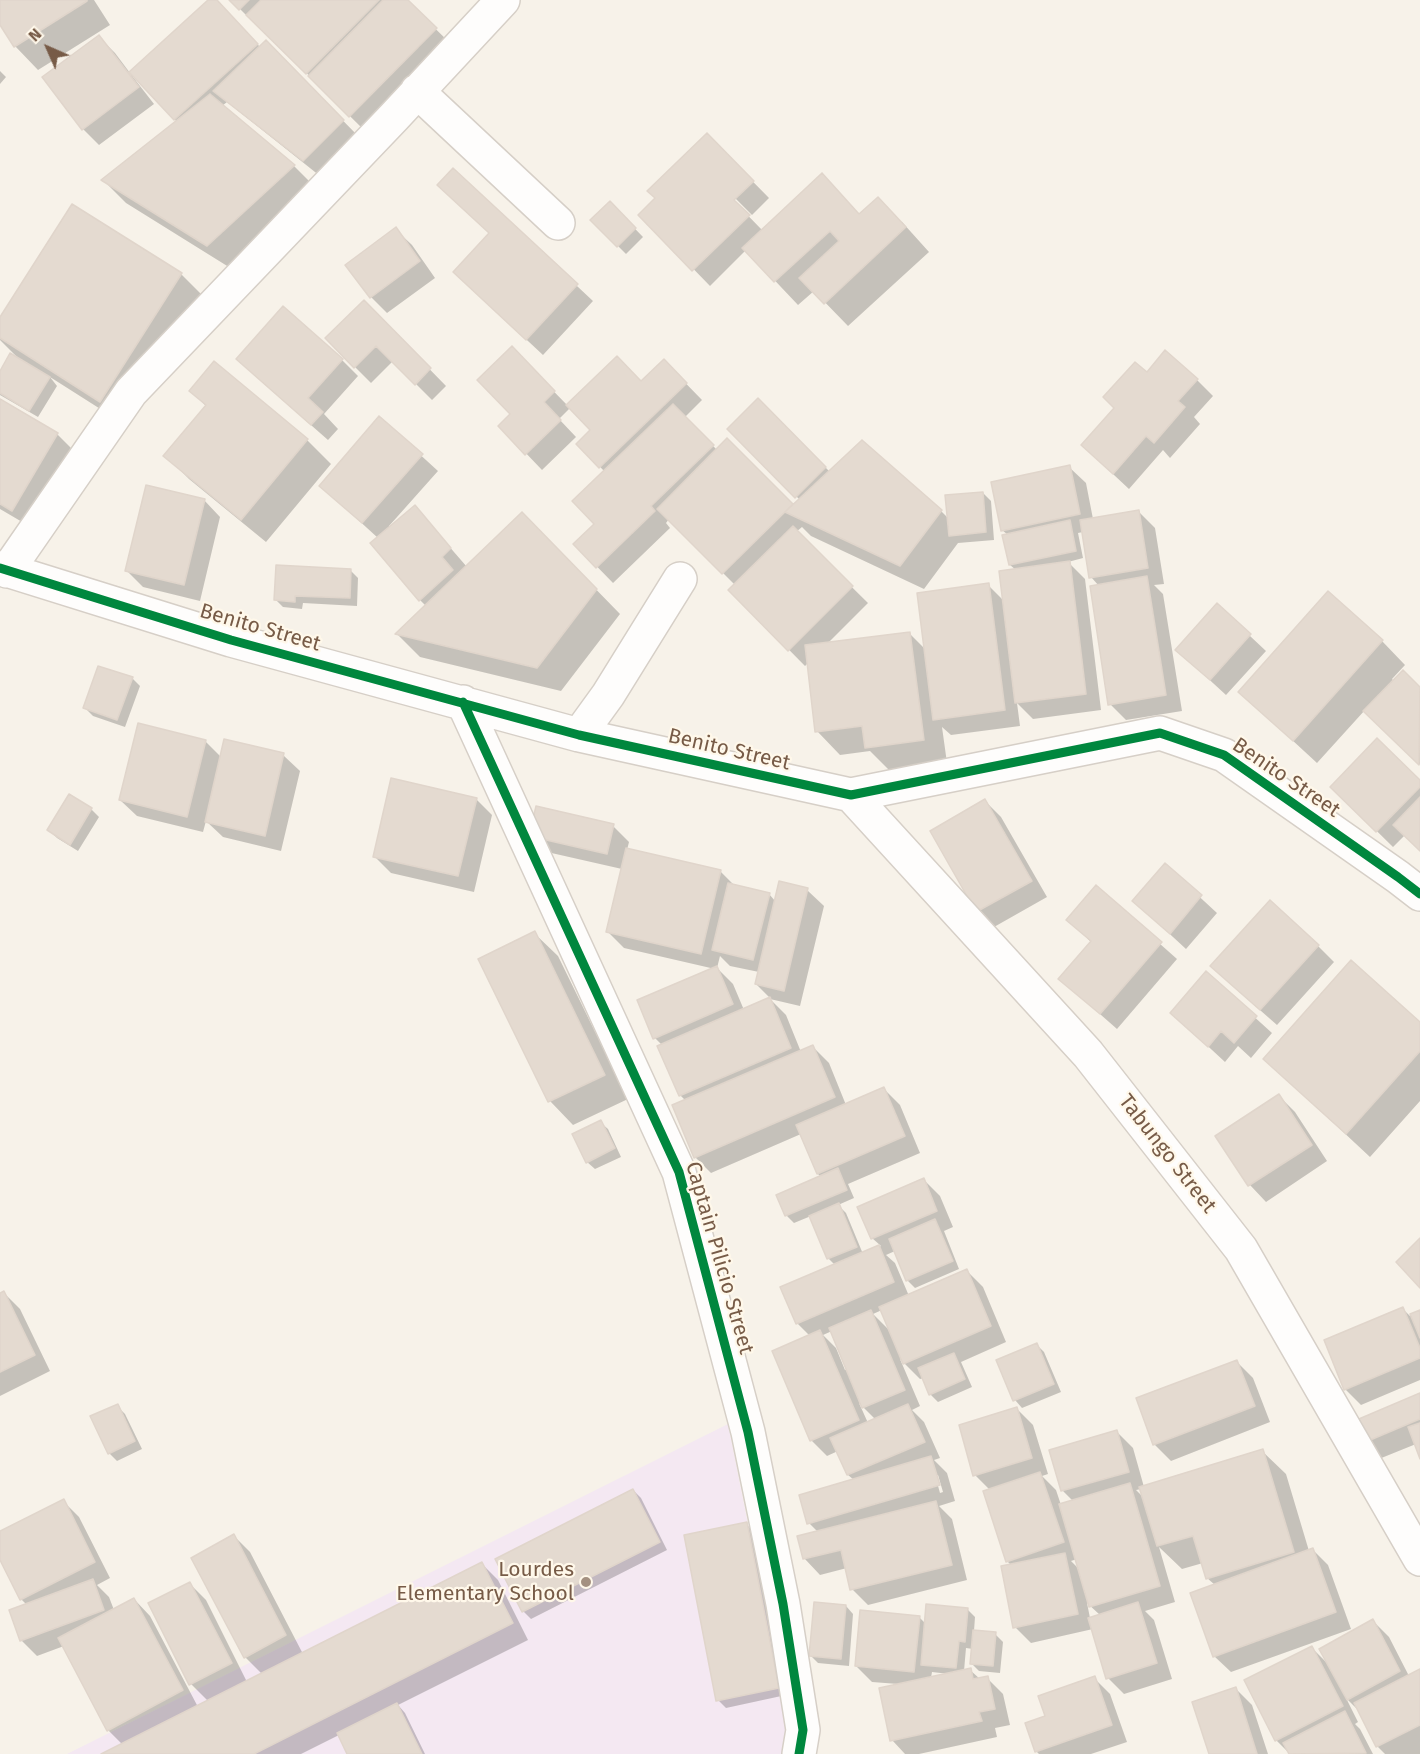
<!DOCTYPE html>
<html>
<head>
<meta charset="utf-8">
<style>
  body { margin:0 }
  #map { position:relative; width:1420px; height:1754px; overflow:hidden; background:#f7f2e9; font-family:"Fira Sans",sans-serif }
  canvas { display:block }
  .north { position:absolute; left:18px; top:18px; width:60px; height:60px; -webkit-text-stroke:4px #fff8ea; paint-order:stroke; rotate:315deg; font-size:16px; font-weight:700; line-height:24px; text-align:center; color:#775b47 }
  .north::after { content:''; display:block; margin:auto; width:21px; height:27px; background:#775b47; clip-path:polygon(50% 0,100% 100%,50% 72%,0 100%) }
</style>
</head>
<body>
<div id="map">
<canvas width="1420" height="1754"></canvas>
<div class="north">N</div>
</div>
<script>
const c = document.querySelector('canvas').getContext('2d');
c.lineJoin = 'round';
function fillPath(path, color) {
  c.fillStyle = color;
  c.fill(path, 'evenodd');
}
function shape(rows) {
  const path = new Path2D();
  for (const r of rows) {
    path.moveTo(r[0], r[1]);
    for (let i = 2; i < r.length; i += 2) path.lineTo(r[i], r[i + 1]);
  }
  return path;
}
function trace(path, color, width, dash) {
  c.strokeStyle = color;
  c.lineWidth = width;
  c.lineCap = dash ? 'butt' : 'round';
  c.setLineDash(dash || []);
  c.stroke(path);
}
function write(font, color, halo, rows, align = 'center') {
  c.font = font + ' "Fira Sans",sans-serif';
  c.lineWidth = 4.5;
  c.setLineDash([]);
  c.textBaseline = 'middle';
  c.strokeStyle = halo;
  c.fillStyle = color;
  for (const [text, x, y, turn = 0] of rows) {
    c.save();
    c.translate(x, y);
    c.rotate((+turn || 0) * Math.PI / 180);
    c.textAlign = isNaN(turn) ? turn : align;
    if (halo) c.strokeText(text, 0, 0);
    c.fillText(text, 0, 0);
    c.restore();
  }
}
fillPath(shape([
  [728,1424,791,1740,788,1754,67,1754]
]), '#f4e8f2');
fillPath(shape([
  [0,0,94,0,110,25,38,70,15,46,0,22],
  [211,0,216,0,260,47,266,42,359,137,320,176,227,102,222,106,294,166,317,189,232,269,126,203,103,180,177,122,135,75,133,77,154,104,99,145,83,129,99,37,115,53,130,73],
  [231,0,406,0,452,45,366,132,257,24,256,25],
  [0,71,6,77,0,84],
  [707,135,769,198,752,215,730,193,728,195,762,230,845,199,860,215,902,222,929,252,848,326,814,291,798,305,746,250,710,286,641,215,657,199],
  [453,170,593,301,543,355,471,288,490,233],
  [610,203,643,237,626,254,592,220],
  [72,206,181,274,205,298,124,424,50,377,57,386,38,417,0,395,0,374,19,359,0,340,0,319],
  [395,229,412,245,435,278,387,313,371,297],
  [364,302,446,386,432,400,393,361,371,383,327,339],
  [342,360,358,376,324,414,338,429,328,440,254,375],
  [664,361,702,400,685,417,717,450,727,440,793,507,800,500,729,429,758,400,830,472,941,511,949,519,983,493,991,501,994,540,958,543,924,589,811,536,802,527,796,532,868,603,827,644,910,634,926,650,988,585,1004,601,1016,570,1010,565,1008,535,1002,530,1069,467,1086,483,1093,519,1139,512,1155,528,1164,584,1154,585,1163,594,1182,711,1126,720,1110,704,1099,586,1091,577,1083,532,1078,533,1083,558,1068,562,1085,579,1101,710,1033,719,1017,703,1020,726,951,735,942,727,947,763,890,771,870,751,840,755,817,731,808,663,805,666,730,590,735,585,669,519,666,523,670,528,613,583,575,544,597,524,605,472,578,444,592,430,570,408,559,419,576,437,542,470,500,426,512,414,528,365,568,406,642,383],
  [214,363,307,440,331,464,266,542,189,479,165,455,206,406,191,391],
  [1197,380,1213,396,1194,417,1200,424,1170,458,1163,450,1129,489,1099,461],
  [0,400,57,434,73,450,29,526,0,509],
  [380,418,438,471,389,526,391,528,415,507,467,567,546,538,620,614,561,691,420,657,397,634,426,606,420,600,378,538,321,486],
  [204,500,220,517,200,601,143,587,127,571],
  [350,570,358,578,357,606,303,603,302,609,283,607,276,600],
  [1217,605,1266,651,1226,695,1177,650],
  [1382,641,1405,665,1392,679,1394,681,1403,672,1420,689,1420,765,1365,710,1317,763,1240,692],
  [132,678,140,686,125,727,93,716,85,708],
  [205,741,222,758,283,755,300,771,281,851,223,837,206,821,203,832,137,816,120,800],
  [1420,782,1420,850,1405,835,1393,847,1332,787],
  [476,799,492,815,474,892,391,873,374,856],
  [985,801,1001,817,1047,897,994,927,977,911],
  [91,809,99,817,78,851,57,838,49,830],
  [613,826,629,842,627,850,721,872,736,887,769,894,776,902,807,890,824,906,800,1006,770,999,786,1015,801,1052,813,1047,829,1063,846,1105,884,1089,900,1105,920,1153,848,1184,854,1198,838,1205,846,1213,863,1254,881,1246,872,1238,924,1180,940,1196,953,1227,944,1231,959,1269,915,1288,907,1280,895,1251,886,1255,895,1263,909,1296,967,1271,983,1287,1006,1342,961,1362,972,1387,938,1402,931,1395,924,1378,920,1379,900,1359,920,1406,912,1410,924,1422,940,1458,934,1460,947,1473,955,1501,939,1506,952,1519,967,1580,868,1605,852,1589,847,1568,820,1575,804,1558,818,1532,809,1523,854,1480,848,1475,838,1451,827,1456,811,1440,810,1336,797,1323,835,1265,828,1258,811,1216,794,1223,787,1216,778,1196,821,1177,818,1174,801,1134,711,1173,695,1157,686,1101,680,1095,662,1045,655,1038,715,969,624,948,608,932,622,869,547,852,531,836],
  [720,956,730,966,759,972,756,984,771,999,744,1010,733,984,717,968],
  [882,1310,891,1332,873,1314],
  [832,1331,848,1369,845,1370,836,1348,823,1335],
  [859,1403,876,1420,868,1423],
  [935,1475,938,1475,943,1492,940,1493],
  [1165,865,1217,913,1186,949,1134,901],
  [1096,887,1177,959,1117,1029,1060,979,1092,943,1068,920],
  [534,933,558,956,628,1099,573,1125,550,1101,480,960],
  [1318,946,1334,962,1277,1025,1228,982],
  [1206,973,1272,1033,1251,1058,1238,1046,1225,1062,1172,1013],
  [1420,1024,1420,1101,1370,1157,1265,1059],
  [1279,1096,1295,1112,1327,1161,1266,1202,1250,1185,1217,1136],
  [600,1122,608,1129,621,1157,595,1169,587,1162],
  [4,1293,20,1309,50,1371,0,1396,0,1295],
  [1403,1309,1410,1316,1420,1311,1420,1380,1361,1405,1345,1389],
  [1036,1344,1044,1352,1061,1392,1022,1408,1015,1400],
  [1237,1362,1253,1378,1270,1422,1171,1461,1154,1444,1138,1399],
  [1420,1395,1420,1455,1416,1444,1374,1461,1358,1445],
  [117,1406,125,1414,142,1449,117,1461,109,1453],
  [1017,1409,1033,1425,1048,1474,1042,1476,1056,1490,1061,1505,1073,1501,1063,1491,1051,1451,1117,1432,1133,1448,1144,1487,1262,1451,1286,1474,1309,1551,1312,1549,1328,1565,1351,1629,1231,1672,1214,1656,1215,1585,1207,1578,1203,1563,1182,1569,1159,1547,1175,1602,1145,1611,1154,1620,1172,1679,1124,1694,1108,1678,1093,1629,1031,1643,1015,1627,1012,1566,1007,1561,990,1490,975,1475],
  [1141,1489,1144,1498,1136,1490],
  [1077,1559,1080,1570,1071,1561],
  [1087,1603,1100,1615,1090,1618],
  [633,1490,641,1498,667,1550,531,1619,523,1611],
  [63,1501,79,1517,110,1578,97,1585,109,1597,114,1610,134,1599,150,1616,198,1707,208,1701,191,1684,190,1584,206,1600,247,1682,262,1674,245,1657,234,1536,250,1552,303,1654,481,1563,498,1580,528,1640,398,1705,405,1713,425,1754,349,1754,339,1735,301,1754,104,1754,123,1745,108,1730,64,1646,37,1656,21,1640,27,1605,21,1599,0,1557,0,1533],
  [746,1524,754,1532,786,1695,726,1708,718,1700],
  [846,1606,853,1614,849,1666,818,1663,810,1655],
  [967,1609,975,1617,974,1631,995,1634,1003,1642,1000,1673,979,1671,971,1663,973,1649,966,1648,964,1671,970,1670,980,1679,987,1678,1003,1694,1010,1725,995,1728,997,1737,919,1754,905,1754,892,1740,898,1684,872,1682,856,1666,919,1617,926,1624],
  [932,1672,949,1674,931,1678],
  [1373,1621,1389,1637,1409,1676,1420,1671,1420,1754,1385,1754,1377,1746,1359,1711,1346,1698,1358,1722,1355,1724,1360,1729,1373,1754,1290,1754,1276,1740,1312,1648,1328,1664],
  [1094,1678,1110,1694,1127,1742,1091,1754,1039,1754,1036,1751,1047,1717],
  [1236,1689,1252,1705,1268,1754,1211,1754]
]), '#0003');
const building = shape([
  [0,0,87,0,87,1,14,47,0,25,0,0],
  [208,0,217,0,258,44,174,120,129,72,208,0],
  [229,0,249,0,239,10,229,0],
  [261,0,379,0,306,74,246,15,261,0],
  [383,0,408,0,437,28,349,117,308,76,383,0],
  [99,35,139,87,82,130,42,77,99,35],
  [266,40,344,120,303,161,213,91,266,40],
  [210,94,295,165,207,246,101,180,210,94],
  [707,133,754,181,734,200,750,215,692,271,638,215,655,198,647,191,707,133],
  [453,168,578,284,526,340,453,272,489,233,437,185,453,168],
  [822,173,859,214,878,197,906,227,824,304,799,278,839,241,830,231,774,282,742,248,822,173],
  [610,201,636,228,617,247,590,220,610,201],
  [72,204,182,273,100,402,0,338,0,317,72,204],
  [396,227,420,261,370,298,345,265,396,227],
  [364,300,431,368,415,385,376,346,354,368,325,338,364,300],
  [283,306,343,359,308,398,323,412,311,425,236,359,283,306],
  [512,346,555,391,544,402,561,420,525,455,498,426,510,414,477,380,512,346],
  [1165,350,1198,379,1178,401,1185,407,1154,443,1146,436,1113,474,1081,445,1114,408,1103,397,1135,362,1147,372,1165,350],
  [10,353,50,377,29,411,0,393,0,371,10,353],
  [617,356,641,381,664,359,687,383,599,468,576,444,590,430,566,405,617,356],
  [214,361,308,439,241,520,163,456,206,405,189,391,214,361],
  [758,398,826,467,795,498,727,429,758,398],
  [0,399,58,433,12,511,0,504,0,399],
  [673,404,714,445,651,506,655,511,596,568,573,544,594,524,572,501,673,404],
  [379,416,423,454,362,523,319,486,379,416],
  [727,438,793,504,722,574,657,509,727,438],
  [862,440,942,510,900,566,785,512,862,440],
  [1070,465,1080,514,1001,531,991,482,1070,465],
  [146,485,205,499,184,585,125,571,146,485],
  [983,492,986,532,949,536,945,495,983,492],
  [415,505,451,548,442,557,453,570,419,601,370,543,415,505],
  [1139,510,1148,568,1089,578,1080,520,1139,510],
  [522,512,597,589,537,668,395,634,522,512],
  [1070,520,1076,551,1009,565,1002,535,1070,520],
  [793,526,853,586,788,651,728,590,793,526],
  [1070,561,1086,694,1015,703,999,571,1070,561],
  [276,565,351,569,350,598,295,596,295,602,274,600,276,565],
  [1147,576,1166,695,1108,705,1090,586,1147,576],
  [989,583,1005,710,933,720,917,593,989,583],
  [1328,591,1383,640,1293,741,1238,692,1328,591],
  [1217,603,1251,634,1210,680,1175,650,1217,603],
  [910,632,924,740,865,748,862,726,815,732,805,645,910,632],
  [98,666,133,677,117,720,83,708,98,666],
  [1403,670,1420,687,1419,765,1363,711,1403,670],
  [138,723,206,740,187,817,119,800,138,723],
  [1377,738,1420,780,1420,787,1376,832,1330,787,1377,738],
  [224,739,284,753,265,836,205,822,224,739],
  [391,778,477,798,458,876,373,857,391,778],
  [69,794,92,808,70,845,47,830,69,794],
  [1420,797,1420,851,1393,825,1420,797],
  [985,799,1032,881,976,912,930,831,985,799],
  [536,806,614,824,607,854,529,836,536,806],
  [626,848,721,870,701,954,606,932,626,848],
  [1165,863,1202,895,1170,934,1132,901,1165,863],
  [779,881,808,888,784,991,755,984,779,881],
  [728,883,770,893,753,960,712,950,728,883],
  [1096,885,1162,942,1100,1014,1058,979,1091,941,1066,920,1096,885],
  [1270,900,1319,945,1260,1010,1210,966,1270,900],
  [535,931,605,1075,548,1102,478,959,535,931],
  [1351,960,1420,1022,1420,1051,1346,1134,1263,1059,1351,960],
  [717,966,733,1004,653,1039,637,1000,717,966],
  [1206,971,1257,1016,1234,1043,1221,1031,1208,1047,1170,1013,1206,971],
  [770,997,791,1048,679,1096,657,1046,770,997],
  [813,1045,835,1097,694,1158,672,1105,813,1045],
  [884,1087,905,1136,817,1174,796,1125,884,1087],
  [1279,1094,1312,1145,1248,1186,1215,1136,1279,1094],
  [601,1120,615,1148,586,1163,572,1134,601,1120],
  [838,1168,847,1190,785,1216,776,1195,838,1168],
  [924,1178,937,1211,871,1239,857,1207,924,1178],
  [839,1203,857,1247,827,1259,809,1216,839,1203],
  [935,1219,953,1261,906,1281,889,1239,935,1219],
  [1420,1238,1420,1288,1396,1262,1420,1238],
  [879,1245,894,1282,796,1324,780,1287,879,1245],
  [967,1269,991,1326,903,1364,879,1307,967,1269],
  [4,1291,35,1355,0,1372,0,1293,4,1291],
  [1403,1307,1420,1348,1420,1358,1344,1390,1324,1340,1403,1307],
  [871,1310,905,1390,862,1408,829,1328,871,1310],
  [1420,1310,1420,1338,1410,1314,1420,1310],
  [820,1330,859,1420,810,1441,772,1351,820,1330],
  [1037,1343,1054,1384,1013,1401,996,1360,1037,1343],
  [954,1353,965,1379,929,1395,918,1368,954,1353],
  [1237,1360,1255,1406,1153,1445,1136,1398,1237,1360],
  [1420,1393,1420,1419,1356,1446,1347,1424,1420,1393],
  [118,1404,135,1441,108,1454,90,1416,118,1404],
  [908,1404,925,1442,847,1475,830,1438,908,1404],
  [1017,1407,1032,1458,973,1476,959,1425,1017,1407],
  [1420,1423,1420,1459,1408,1427,1420,1423],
  [1117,1430,1129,1472,1061,1491,1049,1450,1117,1430],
  [1263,1449,1294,1552,1206,1579,1193,1536,1157,1546,1139,1487,1263,1449],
  [931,1456,940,1485,807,1524,799,1495,931,1456],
  [1040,1472,1064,1542,1006,1562,983,1491,1040,1472],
  [1130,1483,1160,1586,1089,1607,1059,1504,1130,1483],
  [633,1489,660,1542,522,1612,495,1559,633,1489],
  [64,1499,95,1562,20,1600,0,1560,0,1531,64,1499],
  [936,1501,952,1565,850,1590,841,1550,803,1559,797,1536,936,1501],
  [747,1522,779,1688,716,1701,684,1535,747,1522],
  [234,1534,286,1635,244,1658,191,1558,234,1534],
  [1313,1548,1336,1612,1213,1657,1190,1593,1313,1548],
  [1065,1553,1078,1614,1013,1628,1001,1566,1065,1553],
  [482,1562,513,1623,254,1754,101,1754,482,1562],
  [93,1579,104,1610,20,1641,9,1610,93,1579],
  [190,1582,232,1663,189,1685,148,1603,190,1582],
  [134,1598,183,1690,107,1731,58,1638,134,1598],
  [814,1602,846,1605,841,1659,809,1656,814,1602],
  [1138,1602,1157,1663,1106,1679,1088,1618,1138,1602],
  [926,1604,968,1608,965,1642,959,1641,956,1668,921,1665,926,1604],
  [860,1610,920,1616,914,1672,855,1666,860,1610],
  [1373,1619,1400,1671,1347,1700,1319,1649,1373,1619],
  [973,1630,996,1632,993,1666,970,1664,973,1630],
  [1312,1646,1343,1706,1275,1741,1244,1680,1312,1646],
  [971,1668,973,1679,988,1676,995,1709,979,1712,982,1721,890,1741,879,1688,971,1668],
  [1420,1669,1420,1725,1376,1747,1354,1703,1420,1669],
  [1095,1676,1112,1725,1035,1752,1025,1723,1045,1716,1038,1696,1095,1676],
  [1236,1687,1257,1754,1209,1754,1192,1702,1236,1687],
  [397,1703,422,1754,347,1754,337,1733,397,1703],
  [1345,1711,1366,1753,1289,1754,1283,1743,1345,1711]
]);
fillPath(building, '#e4dad0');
trace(building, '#e0d5cb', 1.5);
const street = shape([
  [417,91,558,223],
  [0,568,231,640,579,735,851,795,1160,733,1224,755,1398,877,1420,894],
  [7,571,131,392,394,117,503,0],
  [463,702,679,1172,748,1432,783,1604,803,1730,799,1754],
  [579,735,608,695,680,579],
  [851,795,1088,1054,1241,1249,1420,1559]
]);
trace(street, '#d6cfc7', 36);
trace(street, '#fefdfc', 33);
trace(shape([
  [0,568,231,640,579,735,851,795,1160,733,1224,755,1398,877,1420,894],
  [463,702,679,1172,748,1432,783,1604,803,1730,799,1754]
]), '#00873e', 9);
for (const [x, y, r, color] of [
  [586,1582,6,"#a49080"]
]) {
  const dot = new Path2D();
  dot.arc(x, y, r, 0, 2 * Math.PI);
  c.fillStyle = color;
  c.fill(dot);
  trace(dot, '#fff8ea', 2);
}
write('21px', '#775b47', '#fff8ea', [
  ["Benito Street",260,628,16],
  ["Benito Street",729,750,13],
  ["Benito Street",1286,778,34],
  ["Tabungo Street",1167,1154,52],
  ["Captain Pilicio Street",719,1258,74]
]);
write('21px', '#775b47', '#fff8ea', [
  ["Lourdes",574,1570],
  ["Elementary School",574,1594]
], 'right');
</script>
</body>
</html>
